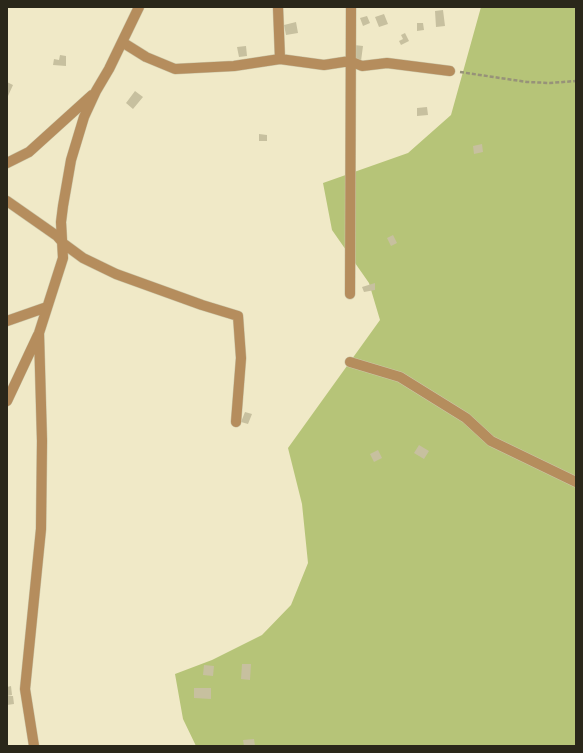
<!DOCTYPE html>
<html>
<head>
<meta charset="utf-8">
<style>
  body { margin:0 }
  #map { position:relative; width:583px; height:753px; overflow:hidden; background:#f0e9c7; font-family:"Noto Sans",sans-serif }
  canvas { display:block }
  .frame { position:absolute; inset:0; border:8px solid #2a271a; pointer-events:none }
</style>
</head>
<body>
<div id="map">
<canvas width="583" height="753"></canvas>
<div class="frame"></div>
</div>
<script>
const c = document.querySelector('canvas').getContext('2d');
c.lineJoin = 'round';
function fillPath(path, color) {
  c.fillStyle = color;
  c.fill(path, 'evenodd');
}
function shape(rows) {
  const path = new Path2D();
  for (const r of rows) {
    path.moveTo(r[0], r[1]);
    for (let i = 2; i < r.length; i += 2) path.lineTo(r[i], r[i + 1]);
  }
  return path;
}
function trace(path, color, width, dash) {
  c.strokeStyle = color;
  c.lineWidth = width;
  c.lineCap = dash ? 'butt' : 'round';
  c.setLineDash(dash || []);
  c.stroke(path);
}
fillPath(shape([
  [481,7,576,7,576,746,196,746,183,719,175,674,212,660,262,635,291,605,308,563,302,504,288,448,380,320,369,283,332,230,323,183,408,153,451,115]
]), '#b6c478');
fillPath(shape([
  [443,10,445,26,436,27,435,11],
  [384,14,388,24,379,27,375,17],
  [367,16,370,23,363,26,360,18],
  [296,22,298,33,286,35,284,25],
  [417,23,423,23,424,30,417,31],
  [405,33,409,41,401,45,399,41,403,39,401,35],
  [354,45,363,46,361,61,353,60],
  [246,46,247,56,239,57,237,47],
  [60,55,66,56,66,66,53,65,54,59,59,60],
  [7,82,13,85,8,96,7,95],
  [135,91,143,97,133,109,126,103],
  [427,107,428,115,417,116,417,108],
  [259,134,267,135,267,141,259,141],
  [482,144,483,152,474,154,473,146],
  [393,235,397,243,391,246,387,238],
  [375,283,375,290,364,292,362,287],
  [245,412,252,414,248,424,241,422],
  [419,445,429,451,424,459,414,453],
  [378,450,382,458,374,462,370,454],
  [242,664,251,664,250,680,241,679],
  [204,665,214,666,213,676,203,675],
  [11,686,12,695,7,696,7,687],
  [194,688,211,688,211,699,194,698],
  [7,696,13,696,14,704,7,705],
  [254,739,255,746,244,746,243,740]
]), '#c7c09f');
const minor = shape([
  [278,7,280,59],
  [122,42,146,57,175,69,234,66,280,59,324,65,350,61,362,66,387,63,450,71],
  [7,163,29,152,92,95],
  [7,201,57,236,64,244,83,258,116,274,202,305,238,316,241,358,236,422],
  [350,294,351,7],
  [7,321,47,307],
  [350,362,400,377,466,418,491,441,576,482],
  [7,401,38,335],
  [34,746,25,689,41,529,42,441,39,333,63,258,61,222,63,206,71,160,84,117,96,91,109,69,139,7]
]);
trace(minor, '#ccc6a8', 11);
trace(shape([
  [460,72,527,82,550,83,576,81]
]), '#979279', 2.5, [4, 2]);
trace(minor, '#b58d5d', 10);
</script>
</body>
</html>
